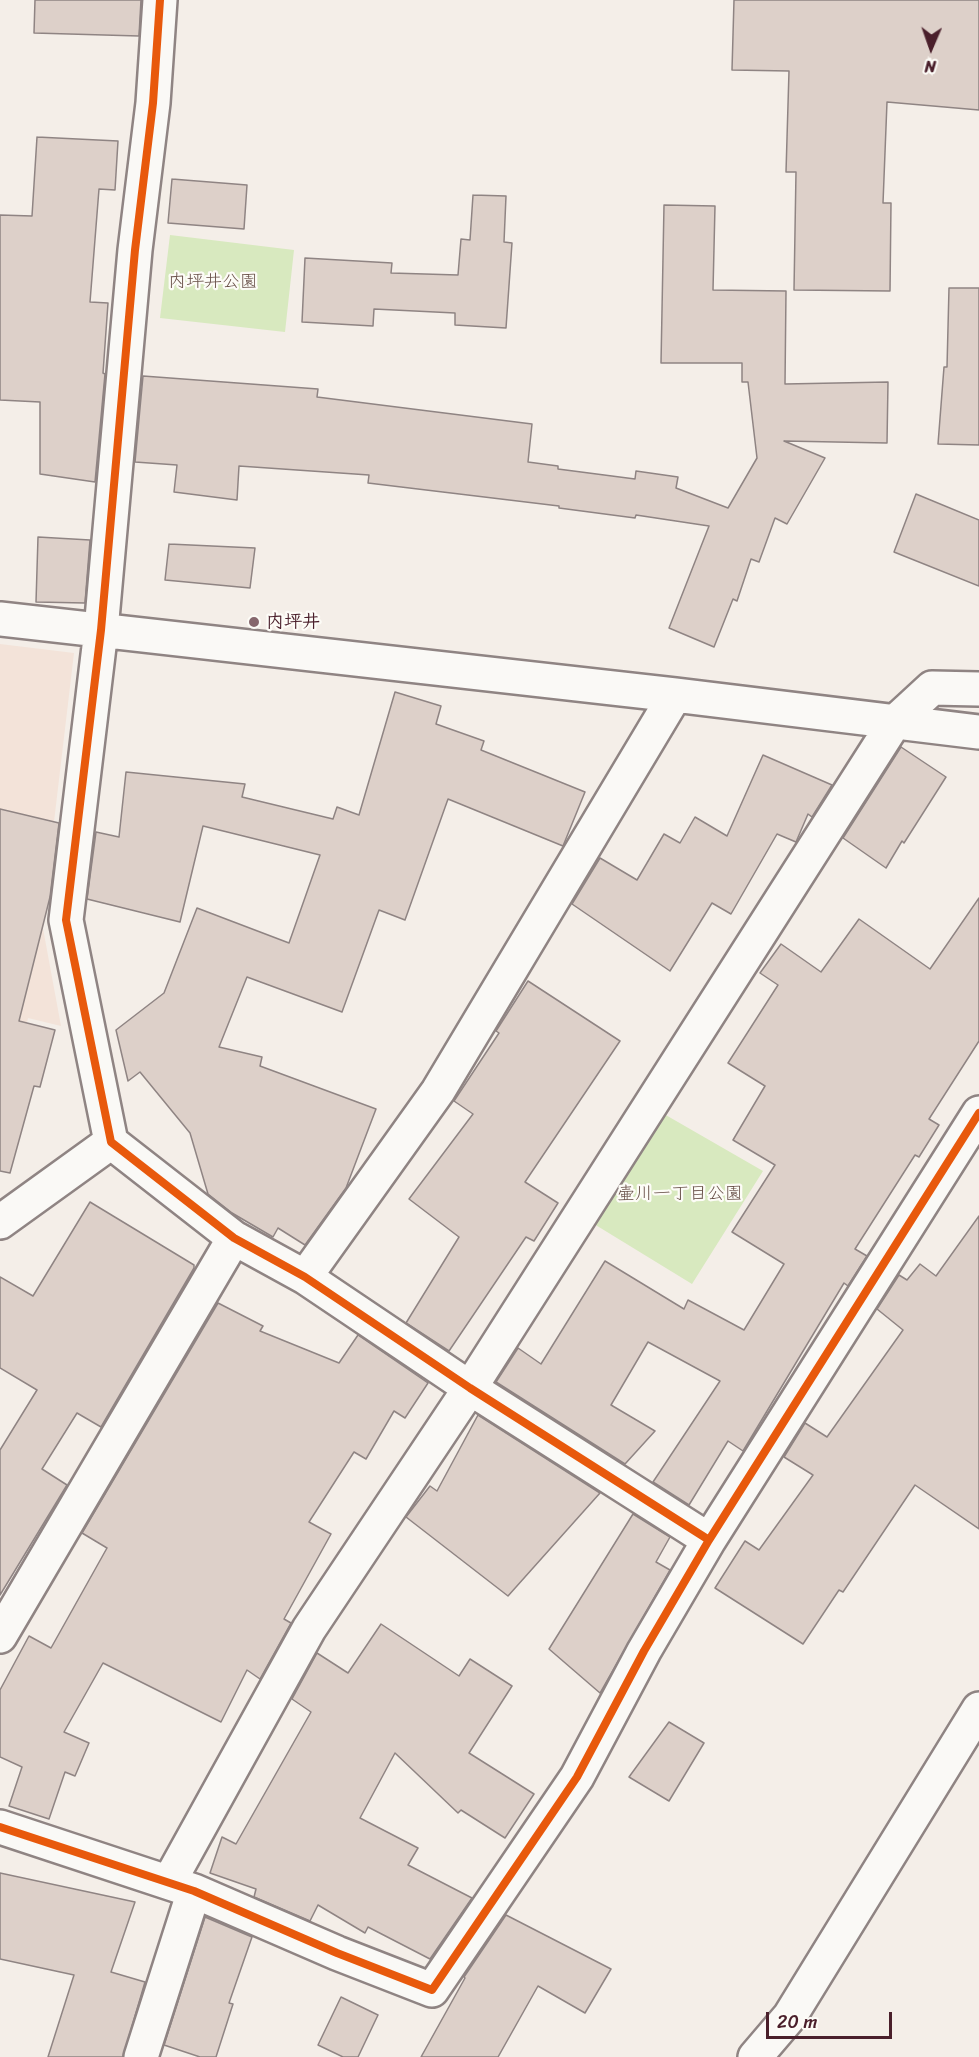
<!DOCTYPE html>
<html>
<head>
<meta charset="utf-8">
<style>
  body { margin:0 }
  #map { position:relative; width:979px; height:2057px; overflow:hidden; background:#f4eee8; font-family:Sriracha,sans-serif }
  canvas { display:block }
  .north { position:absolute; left:901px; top:18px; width:60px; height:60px; -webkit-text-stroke:4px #fdfcf7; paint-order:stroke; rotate:182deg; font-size:16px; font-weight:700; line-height:24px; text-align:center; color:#4a1f2b }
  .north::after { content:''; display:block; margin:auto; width:21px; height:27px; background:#4a1f2b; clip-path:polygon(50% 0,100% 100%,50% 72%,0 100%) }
  .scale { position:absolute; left:766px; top:2012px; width:126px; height:27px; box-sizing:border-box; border:3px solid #4a1f2b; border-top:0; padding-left:8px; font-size:18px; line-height:21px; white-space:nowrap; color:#4a1f2b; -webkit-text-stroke:4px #fdfcf7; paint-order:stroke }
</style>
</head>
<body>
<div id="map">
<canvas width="979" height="2057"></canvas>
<div class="north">N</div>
<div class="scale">20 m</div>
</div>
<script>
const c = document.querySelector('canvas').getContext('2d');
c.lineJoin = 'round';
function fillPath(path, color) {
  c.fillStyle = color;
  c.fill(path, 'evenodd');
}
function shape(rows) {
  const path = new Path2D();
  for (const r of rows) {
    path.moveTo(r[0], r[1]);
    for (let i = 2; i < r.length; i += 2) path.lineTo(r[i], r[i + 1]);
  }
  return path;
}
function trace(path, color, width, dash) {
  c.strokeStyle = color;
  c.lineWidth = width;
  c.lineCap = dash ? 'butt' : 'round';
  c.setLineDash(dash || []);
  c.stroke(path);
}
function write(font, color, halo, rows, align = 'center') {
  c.font = font + ' Sriracha,"Klee One",sans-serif';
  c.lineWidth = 4.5;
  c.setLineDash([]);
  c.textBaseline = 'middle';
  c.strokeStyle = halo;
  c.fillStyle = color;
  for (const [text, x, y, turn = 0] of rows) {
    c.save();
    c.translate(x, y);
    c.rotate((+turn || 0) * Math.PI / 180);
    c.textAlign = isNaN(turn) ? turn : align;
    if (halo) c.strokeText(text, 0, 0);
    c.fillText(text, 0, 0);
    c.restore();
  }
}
fillPath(shape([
  [0,644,74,653,42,923,61,1026,28,1018,0,1137]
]), '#f3e3d9');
fillPath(shape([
  [170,235,294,250,285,332,160,318],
  [664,1114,763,1171,692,1284,594,1224]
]), '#d8e9bf');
const building = shape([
  [35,0,141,0,139,36,34,33,35,0],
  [734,0,979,0,979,110,887,102,883,203,891,203,890,291,794,290,796,172,786,172,789,71,732,70,734,0],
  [37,137,118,141,115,190,99,189,90,302,108,303,103,373,105,374,95,482,40,474,40,402,0,400,0,215,32,216,37,137],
  [172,179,247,185,244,229,168,223,172,179],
  [473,195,506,196,504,242,512,243,506,328,455,325,455,313,374,309,373,326,302,322,305,258,392,263,391,273,458,275,461,239,470,240,473,195],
  [664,205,715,206,713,290,786,291,785,384,888,382,887,443,784,441,825,458,787,524,775,518,759,562,751,559,737,601,733,599,714,647,669,628,709,526,636,515,635,518,559,508,559,506,368,483,369,475,239,466,237,500,174,492,177,465,135,462,143,376,318,389,317,397,532,424,528,462,558,466,558,469,635,479,636,471,678,477,676,488,728,508,757,458,748,382,742,382,742,363,661,363,664,205],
  [949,288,979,288,979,445,938,444,944,367,947,367,949,288],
  [916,494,979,520,979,586,894,552,916,494],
  [38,537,90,540,85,603,36,602,38,537],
  [169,544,255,548,250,588,165,580,169,544],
  [395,692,441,706,436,724,484,741,481,750,585,792,563,846,448,799,405,920,379,910,342,1012,247,977,219,1047,262,1057,260,1066,376,1109,346,1188,305,1245,278,1228,273,1237,232,1213,208,1194,190,1133,140,1072,128,1081,116,1030,164,993,197,908,289,943,320,855,203,826,180,922,87,899,96,832,119,837,126,772,245,784,242,797,333,819,337,807,359,815,395,692],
  [901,747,946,777,904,843,902,841,886,868,843,838,901,747],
  [763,755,832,785,812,817,808,814,796,842,777,834,731,914,712,903,670,971,572,904,600,858,637,880,664,834,680,843,695,817,727,836,763,755],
  [0,809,59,823,50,897,19,1021,55,1030,40,1087,34,1086,10,1173,0,1171,0,809],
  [979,898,979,1041,929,1119,939,1125,919,1157,915,1155,855,1249,867,1256,848,1286,844,1283,743,1451,728,1441,689,1505,653,1482,720,1381,648,1342,611,1405,655,1431,625,1464,496,1382,518,1348,541,1364,605,1261,684,1309,688,1300,744,1330,784,1264,732,1232,775,1165,733,1140,765,1086,728,1063,778,985,760,973,781,944,821,972,859,919,930,969,979,898],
  [528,981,620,1041,525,1182,558,1203,534,1241,526,1237,449,1351,406,1323,459,1237,409,1199,473,1114,454,1101,499,1033,496,1031,528,981],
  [90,1202,194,1265,194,1268,101,1427,77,1413,42,1469,67,1485,0,1595,0,1450,37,1390,0,1368,0,1277,33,1296,90,1202],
  [979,1216,979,1529,915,1485,843,1592,839,1590,803,1644,715,1588,745,1541,759,1550,813,1475,784,1457,805,1423,827,1437,903,1330,877,1309,899,1275,907,1280,920,1264,936,1276,979,1216],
  [218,1303,263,1326,260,1331,339,1363,358,1335,428,1383,405,1418,394,1411,366,1459,354,1452,309,1522,331,1534,284,1619,291,1623,260,1679,247,1670,221,1722,103,1663,64,1732,89,1743,75,1776,65,1772,49,1819,9,1806,22,1767,0,1757,0,1690,29,1636,51,1648,107,1548,82,1533,218,1303],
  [478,1415,600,1493,508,1596,406,1517,430,1486,437,1491,478,1415],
  [633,1514,670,1537,656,1562,670,1570,600,1693,549,1649,633,1514],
  [381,1624,459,1676,470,1659,512,1686,469,1753,534,1794,505,1838,461,1810,458,1813,395,1753,360,1818,418,1848,408,1865,472,1898,430,1959,368,1927,365,1933,318,1905,310,1921,254,1897,256,1889,210,1873,222,1837,236,1844,311,1712,292,1699,317,1653,348,1673,381,1624],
  [669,1722,704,1743,669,1801,629,1777,669,1722],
  [0,1873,135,1902,111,1972,145,1982,123,2057,48,2057,74,1975,0,1959,0,1873],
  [506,1915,611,1969,585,2013,538,1986,498,2057,421,2057,465,1978,464,1977,506,1915],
  [205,1917,252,1937,229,2003,233,2004,216,2057,200,2057,164,2045,205,1917],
  [341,1997,378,2015,358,2057,343,2057,318,2045,341,1997]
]);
fillPath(building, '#ddd0c9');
trace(building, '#8f8483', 1.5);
const minor = shape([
  [160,0,153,103,135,250,101,630,66,920,111,1142,234,1238,305,1277,470,1388,709,1540],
  [0,619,675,695,979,732],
  [0,1222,111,1142],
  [305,1277,438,1091,675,695],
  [0,1636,234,1238],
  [0,1827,194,1891,337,1953,432,1990,577,1777,644,1651,709,1540,979,1113],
  [169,1882,309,1629,470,1388,894,723,932,688,979,689],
  [141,2057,194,1891],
  [755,2057,790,2016,979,1709]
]);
trace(minor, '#8f8483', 38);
trace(minor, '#faf9f6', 33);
trace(shape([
  [160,0,153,103,135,250,101,630,66,920,111,1142,234,1238,305,1277,470,1388,709,1540],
  [0,1827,194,1891,337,1953,432,1990,577,1777,644,1651,709,1540,979,1113]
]), '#e8590c', 8);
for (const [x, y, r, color] of [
  [254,622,6,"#86676d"]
]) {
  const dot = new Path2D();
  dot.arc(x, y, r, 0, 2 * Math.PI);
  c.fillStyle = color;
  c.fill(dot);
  trace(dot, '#fdfcf7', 2);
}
write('18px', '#685048', '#fdfcf7', [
  ["内坪井公園",213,282],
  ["壷川一丁目公園",680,1194]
]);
write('bold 18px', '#4a1f2b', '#fdfcf7', [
  ["内坪井",266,622]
], 'left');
</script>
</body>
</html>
